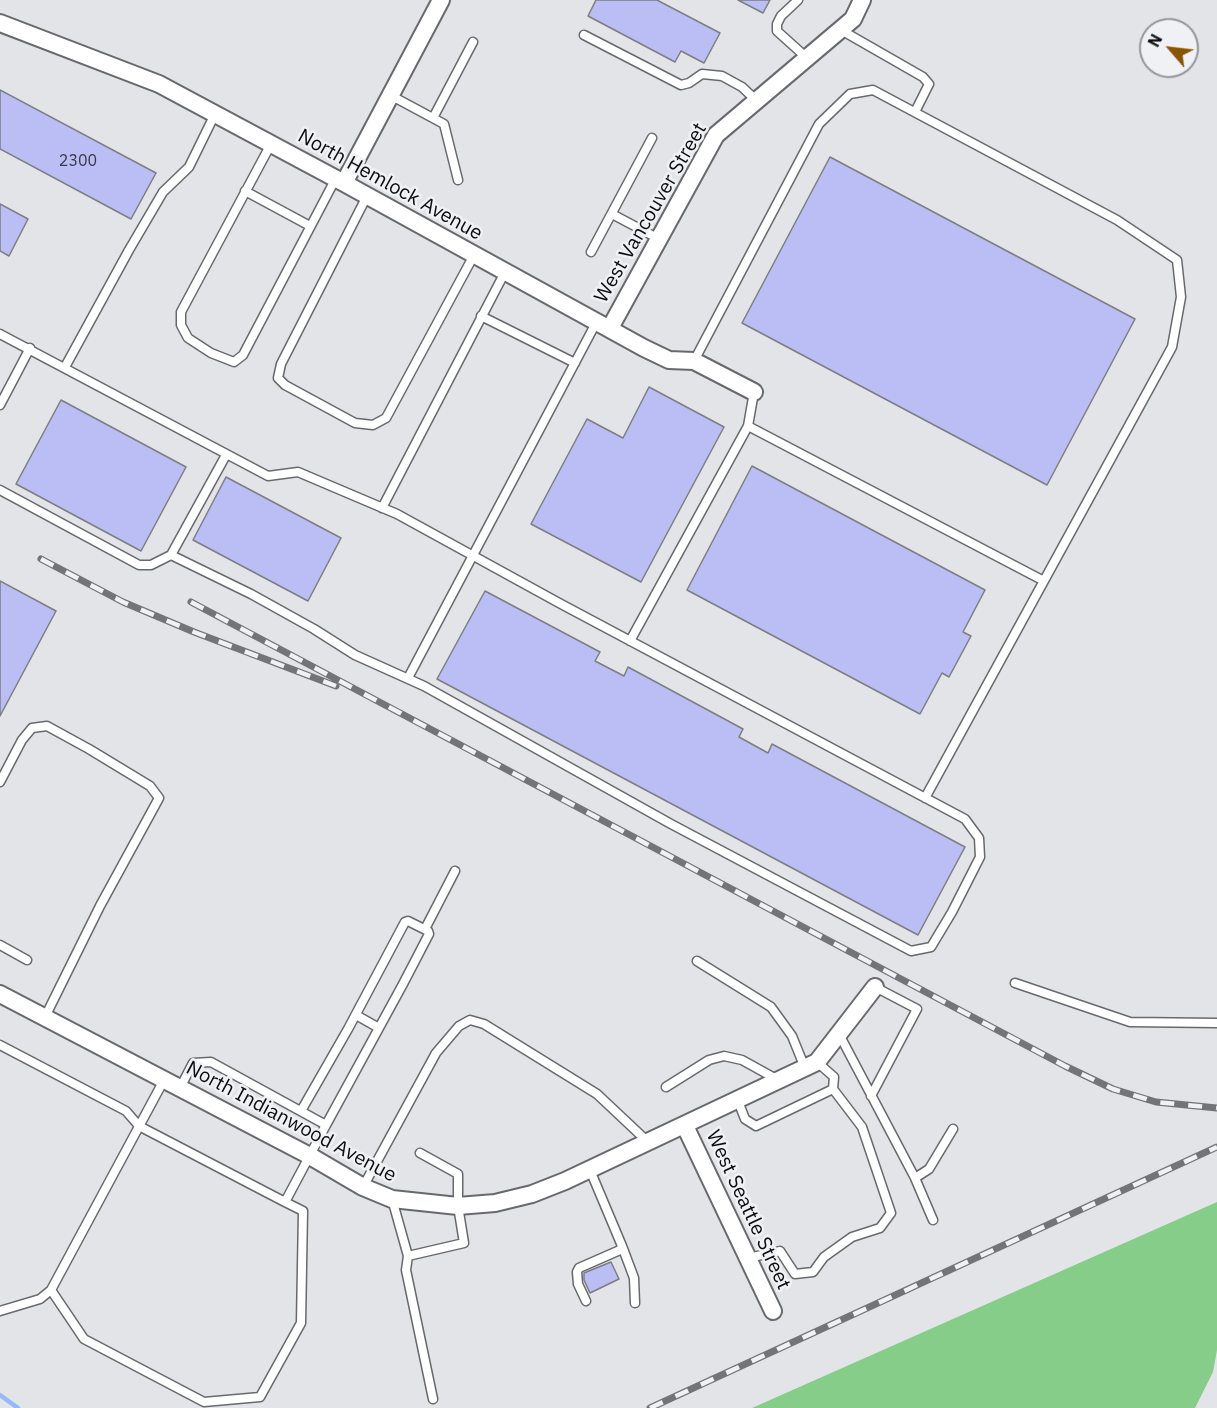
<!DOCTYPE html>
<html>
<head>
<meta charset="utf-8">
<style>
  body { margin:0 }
  #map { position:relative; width:1217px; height:1408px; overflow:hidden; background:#e2e4e8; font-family:"IBM Plex Sans",sans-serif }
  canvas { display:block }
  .north { position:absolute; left:1139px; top:18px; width:60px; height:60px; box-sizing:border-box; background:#eff1f5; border:2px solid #959699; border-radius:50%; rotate:298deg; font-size:16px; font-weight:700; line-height:24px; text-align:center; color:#0d0d0f }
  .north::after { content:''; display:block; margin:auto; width:21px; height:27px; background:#8a5502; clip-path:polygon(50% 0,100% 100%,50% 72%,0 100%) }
</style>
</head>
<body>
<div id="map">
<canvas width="1217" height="1408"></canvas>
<div class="north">N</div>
</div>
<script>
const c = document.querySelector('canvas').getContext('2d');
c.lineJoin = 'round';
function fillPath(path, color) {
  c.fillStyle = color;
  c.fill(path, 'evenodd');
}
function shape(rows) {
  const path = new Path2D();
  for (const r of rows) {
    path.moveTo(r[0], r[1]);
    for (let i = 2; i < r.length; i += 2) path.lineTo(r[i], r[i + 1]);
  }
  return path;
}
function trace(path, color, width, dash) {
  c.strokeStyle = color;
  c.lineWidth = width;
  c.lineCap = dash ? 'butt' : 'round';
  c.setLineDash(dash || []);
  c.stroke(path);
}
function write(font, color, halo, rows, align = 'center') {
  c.font = font + ' "IBM Plex Sans",sans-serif';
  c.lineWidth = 5;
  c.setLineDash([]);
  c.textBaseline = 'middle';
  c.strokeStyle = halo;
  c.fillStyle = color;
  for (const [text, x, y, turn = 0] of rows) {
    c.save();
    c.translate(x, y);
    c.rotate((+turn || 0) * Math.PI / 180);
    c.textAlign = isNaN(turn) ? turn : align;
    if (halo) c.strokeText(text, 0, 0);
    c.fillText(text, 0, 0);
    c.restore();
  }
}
fillPath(shape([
  [1217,1202,1217,1350,1213,1372,1195,1408,752,1408]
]), '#86cd8a');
trace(shape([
  [0,1395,18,1408]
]), '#95b9fa', 4.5);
const building = shape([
  [596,0,657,0,720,33,704,63,681,51,675,62,588,16,596,0],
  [738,0,770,0,763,13,738,0],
  [0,90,156,173,131,219,0,149,0,90],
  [830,157,1135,319,1047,485,742,323,830,157],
  [0,204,28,219,9,256,0,251,0,204],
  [649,387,724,427,641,582,531,524,587,419,623,438,649,387],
  [61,400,186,467,141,551,16,484,61,400],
  [752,466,985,590,963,632,971,636,949,677,942,673,920,714,687,590,752,466],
  [226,477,341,538,308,601,193,540,226,477],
  [0,581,56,611,0,716,0,581],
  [485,591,600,652,595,661,624,676,628,667,743,729,739,737,768,753,772,744,965,847,918,935,437,679,485,591],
  [611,1262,619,1279,590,1293,584,1280,584,1273,611,1262]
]);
fillPath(building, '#babef4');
trace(building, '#7d7e82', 1.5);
const service = shape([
  [798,0,781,16,777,24,777,31,807,58],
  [841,30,923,77,929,84,915,112],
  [584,35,681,85,689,83,702,74,722,76,742,87,757,101],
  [390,95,444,124,458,180],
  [433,118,473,42],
  [271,144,181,312,181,325,188,338,211,353,234,362,243,355,336,178],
  [245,191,310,226],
  [367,196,281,364,278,378,285,385,355,423,373,425,386,418,474,255],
  [612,214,659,239],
  [591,252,652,138],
  [481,316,575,363],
  [0,334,268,476,298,472,397,514,561,604,965,819,979,838,980,857,952,912,931,947,911,951,671,824,424,686,355,655,314,629,251,594,171,555,151,565,139,565,0,490],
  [694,361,819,124,850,94,873,90,1117,220,1177,260,1181,297,1172,347,925,798],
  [65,367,129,250,163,192,189,167,215,114],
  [0,405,30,348],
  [748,426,1044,581],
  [382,508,505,272],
  [171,555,226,455],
  [630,641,748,426,754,392],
  [408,678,597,321],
  [0,782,22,740,32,728,47,726,89,749,150,786,159,798,100,906,45,1017],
  [425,929,455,871],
  [0,945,27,960],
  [697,961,771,1007,792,1036,805,1068],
  [1015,983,1130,1022,1217,1023],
  [356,1015,379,1028],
  [839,1034,915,1178,929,1169,953,1129],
  [0,1045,126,1111,139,1126,285,1202,326,1125,211,1062,193,1063,180,1088],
  [666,1087,709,1060,724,1056,742,1060,780,1081],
  [871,1096,917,1009,875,987],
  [738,1101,745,1119,756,1126,833,1089,834,1077,817,1062],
  [301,1111,348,1029,405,922,408,921,428,931,429,934,403,984,326,1125],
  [915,1178,933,1220],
  [363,1187,436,1053,459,1026,470,1020,484,1024,597,1094,648,1142],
  [392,1199,408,1256,464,1243,458,1206,458,1174,420,1153],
  [622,1246,634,1278,635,1303],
  [408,1256,406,1270,433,1399],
  [748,1258,780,1251,795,1274,813,1272,824,1257,852,1237,880,1228,891,1213,862,1127,833,1089],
  [51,1290,84,1339,204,1402,260,1397,301,1323,303,1211,285,1202],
  [586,1301,578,1284,577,1272,579,1268,620,1250,622,1246,590,1170],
  [0,1311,40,1299,51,1290,164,1080]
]);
const minor = shape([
  [0,23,159,84,344,183,644,348,669,360,694,361,754,392],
  [344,183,441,0],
  [610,328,716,135,853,19,862,0],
  [0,994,310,1156,363,1187,392,1199,458,1206,495,1203,532,1194,565,1181,817,1062,875,987],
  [685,1126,773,1311]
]);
trace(service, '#67696c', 11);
trace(minor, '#67696c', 20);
trace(service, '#fff', 8);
trace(minor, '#fff', 16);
const rail = shape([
  [41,559,123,602,194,632,336,686],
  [191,602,1065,1066,1113,1089,1156,1102,1217,1108],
  [650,1408,1217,1147]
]);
trace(rail, '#737477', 7);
trace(rail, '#eff1f5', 4.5, [14]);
write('16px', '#383948', null, [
  ["2300",78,161]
]);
write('20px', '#0d0d0f', '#eff1f5', [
  ["North Hemlock Avenue",390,185,29],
  ["West Vancouver Street",651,213,-60],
  ["North Indianwood Avenue",291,1122,28],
  ["West Seattle Street",748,1210,65]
]);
</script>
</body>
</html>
